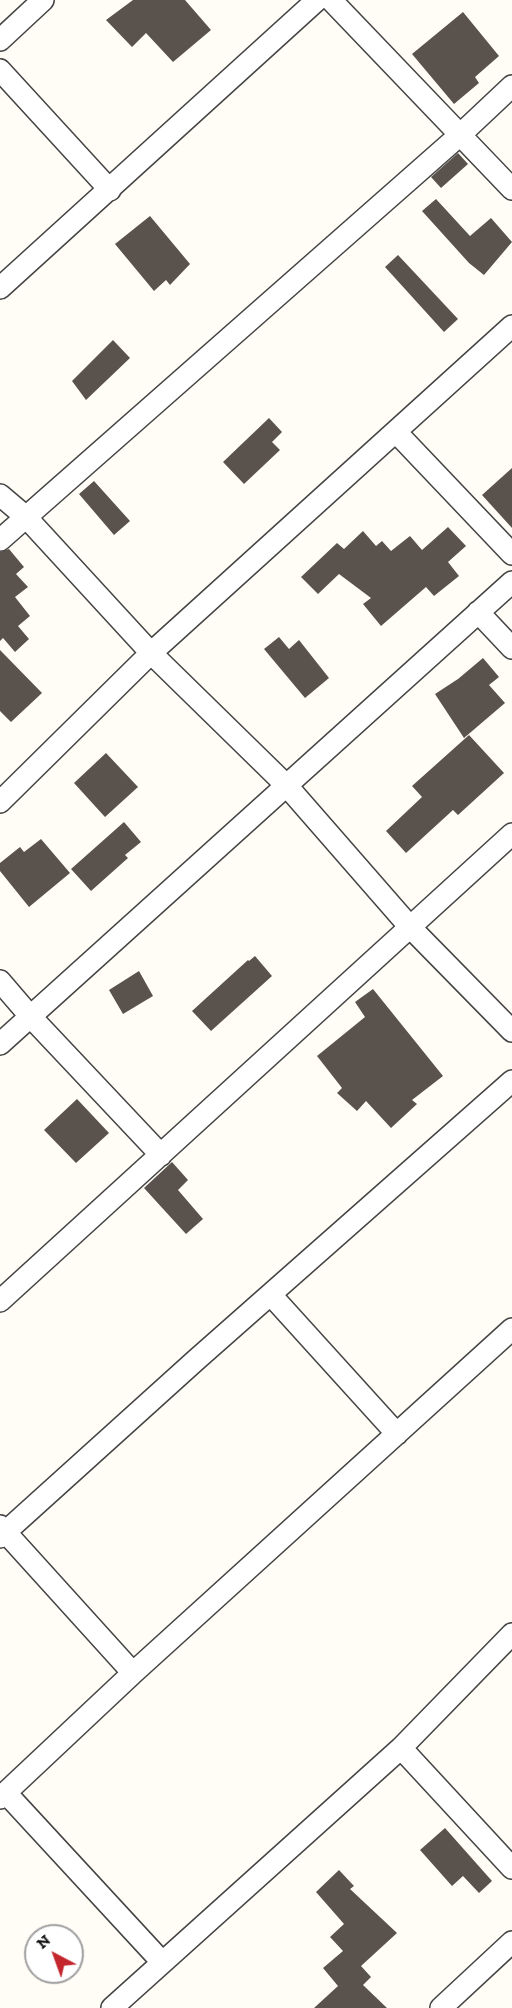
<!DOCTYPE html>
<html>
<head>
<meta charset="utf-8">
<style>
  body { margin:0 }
  #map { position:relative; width:512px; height:2008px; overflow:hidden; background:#fffdf5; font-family:"Zilla Slab",serif }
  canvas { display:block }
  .north { position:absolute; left:24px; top:1924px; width:60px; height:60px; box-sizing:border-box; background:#fff; border:2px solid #a0a0a0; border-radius:50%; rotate:319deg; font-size:16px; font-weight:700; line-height:24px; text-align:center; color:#111 }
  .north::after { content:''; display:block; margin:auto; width:21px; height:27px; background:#c4262e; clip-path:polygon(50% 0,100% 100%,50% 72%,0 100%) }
</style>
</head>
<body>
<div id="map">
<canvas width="512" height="2008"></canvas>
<div class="north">N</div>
</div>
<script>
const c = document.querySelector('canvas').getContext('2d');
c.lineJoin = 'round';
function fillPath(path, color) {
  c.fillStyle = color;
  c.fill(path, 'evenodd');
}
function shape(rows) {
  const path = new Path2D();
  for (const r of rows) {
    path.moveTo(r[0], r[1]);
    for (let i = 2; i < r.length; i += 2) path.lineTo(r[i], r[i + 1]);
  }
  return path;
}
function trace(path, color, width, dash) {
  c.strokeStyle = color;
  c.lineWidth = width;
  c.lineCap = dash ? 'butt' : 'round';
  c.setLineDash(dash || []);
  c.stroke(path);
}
fillPath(shape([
  [133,0,185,0,211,30,173,62,146,33,132,47,106,20],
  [463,12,499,56,475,77,479,83,454,104,412,54],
  [458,153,468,164,441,188,431,177],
  [436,199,470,236,491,218,512,242,484,275,469,263,422,211],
  [150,216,190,264,170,285,166,280,154,291,115,244],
  [398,255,458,319,444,332,385,267],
  [113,340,130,358,86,400,72,381],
  [269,418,282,432,272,442,280,450,244,484,223,462],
  [512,468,512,528,482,495],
  [94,481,130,521,114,535,79,494],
  [448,527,466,546,448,562,459,576,434,596,426,587,381,626,363,604,371,598,339,574,318,594,301,577,337,543,344,549,363,531,376,546,382,541,391,551,410,536,422,550],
  [9,549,24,567,16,574,28,587,15,597,30,616,18,626,29,639,15,652,3,638,0,641,0,552],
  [279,637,289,649,299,640,329,678,305,698,264,649],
  [0,650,42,693,11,722,0,711],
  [483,658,499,677,489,685,505,703,464,738,435,694,458,679],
  [469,735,504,773,458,815,453,810,406,853,386,831,422,797,412,786],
  [106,753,138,787,105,817,74,783],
  [124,822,141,842,125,855,128,858,91,891,71,869],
  [41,839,70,873,29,907,0,871,0,863,20,847,24,852],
  [255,956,272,976,211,1031,192,1011,248,960,249,961],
  [139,971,153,996,123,1014,109,990],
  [373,989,443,1076,412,1100,417,1104,391,1128,366,1101,357,1111,337,1093,342,1088,317,1056,365,1017,355,1002],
  [77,1099,109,1133,76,1163,44,1130],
  [172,1162,188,1180,178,1190,203,1219,186,1234,144,1188],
  [445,1828,492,1881,479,1893,463,1876,452,1886,420,1850],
  [339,1870,354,1886,350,1889,397,1933,361,1966,371,1977,363,1985,387,2008,314,2008,338,1986,323,1968,343,1951,330,1937,344,1924,316,1892]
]), '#5a524d');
const minor = shape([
  [331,0,512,189],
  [0,40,43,0],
  [0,70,110,190],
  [0,288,317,0],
  [396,432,512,554],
  [0,495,26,517,151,653,287,786,410,927,512,1031],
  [0,540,461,134,512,86],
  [478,612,512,648],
  [0,802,151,653,512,326],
  [0,981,30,1016,161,1155],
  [0,1044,512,582],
  [271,1295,397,1434],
  [0,1301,512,834],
  [0,1526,133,1673],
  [0,1537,196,1360,512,1081],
  [401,1748,512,1868],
  [6,1793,162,1962],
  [0,1798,133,1673,512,1329],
  [112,2008,401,1748,512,1634],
  [441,2008,512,1942]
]);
trace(minor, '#444', 24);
trace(minor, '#fff', 21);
</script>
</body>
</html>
